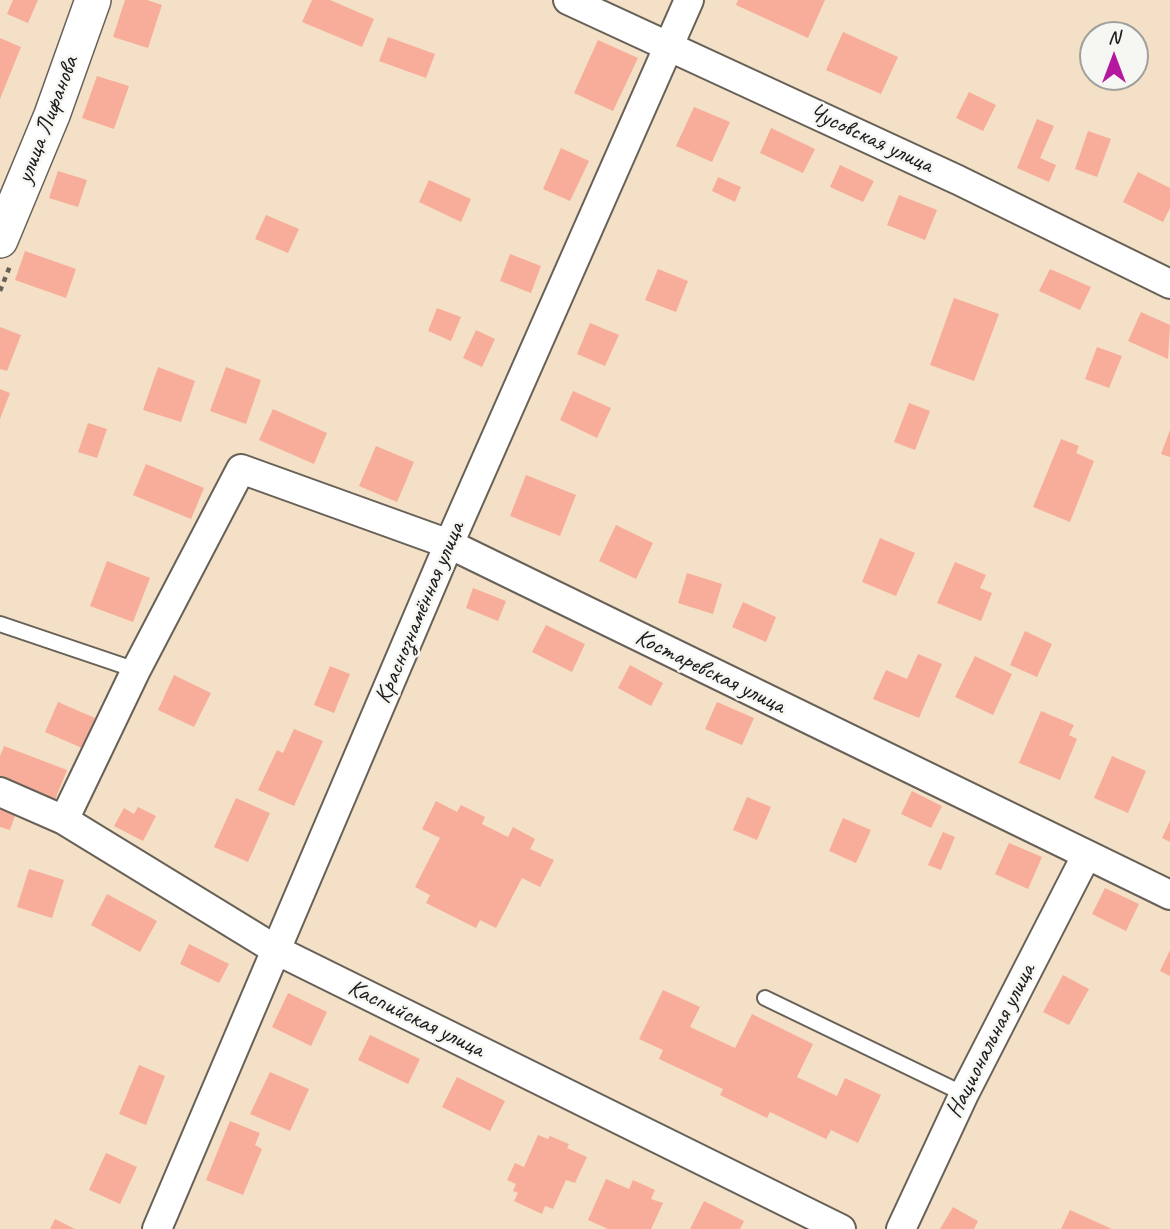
<!DOCTYPE html>
<html>
<head>
<meta charset="utf-8">
<style>
  body { margin:0 }
  #map { position:relative; width:1170px; height:1229px; overflow:hidden; background:#f3e0c6; font-family:Caveat,sans-serif }
  canvas { display:block }
  .north { position:absolute; left:1079px; top:21px; width:70px; height:70px; box-sizing:border-box; background:#f6f6f2; border:2px solid #9f9f9c; border-radius:50%; rotate:0deg; font-size:19px; font-weight:700; line-height:28px; text-align:center; color:#1c1c1c }
  .north::after { content:''; display:block; margin:auto; width:24px; height:32px; background:#b5179e; clip-path:polygon(50% 0,100% 100%,50% 72%,0 100%) }
</style>
</head>
<body>
<div id="map">
<canvas width="1170" height="1229"></canvas>
<div class="north">N</div>
</div>
<script>
const c = document.querySelector('canvas').getContext('2d');
c.lineJoin = 'round';
function fillPath(path, color) {
  c.fillStyle = color;
  c.fill(path, 'evenodd');
}
function shape(rows) {
  const path = new Path2D();
  for (const r of rows) {
    path.moveTo(r[0], r[1]);
    for (let i = 2; i < r.length; i += 2) path.lineTo(r[i], r[i + 1]);
  }
  return path;
}
function trace(path, color, width, dash) {
  c.strokeStyle = color;
  c.lineWidth = width;
  c.lineCap = dash ? 'butt' : 'round';
  c.setLineDash(dash || []);
  c.stroke(path);
}
function write(font, color, halo, rows, align = 'center') {
  c.font = font + ' Caveat,sans-serif';
  c.lineWidth = 5;
  c.setLineDash([]);
  c.textBaseline = 'middle';
  c.strokeStyle = halo;
  c.fillStyle = color;
  for (const [text, x, y, turn = 0] of rows) {
    c.save();
    c.translate(x, y);
    c.rotate((+turn || 0) * Math.PI / 180);
    c.textAlign = isNaN(turn) ? turn : align;
    if (halo) c.strokeText(text, 0, 0);
    c.fillText(text, 0, 0);
    c.restore();
  }
}
fillPath(shape([
  [13,0,38,0,28,23,7,14],
  [125,0,147,0,162,5,148,48,113,37],
  [312,0,330,0,374,19,362,47,302,22],
  [738,0,825,0,808,38,736,5],
  [843,32,898,57,881,94,826,70],
  [388,37,435,54,426,78,379,61],
  [0,38,21,47,0,99],
  [598,40,638,58,613,111,574,93],
  [97,76,129,86,114,129,82,118],
  [969,92,996,105,983,131,956,118],
  [694,107,730,122,712,162,676,146],
  [1037,119,1054,126,1040,158,1056,165,1049,182,1017,168],
  [771,128,815,149,803,173,760,153],
  [1088,131,1111,139,1097,177,1075,169],
  [561,148,589,161,570,201,543,189],
  [840,165,874,181,863,202,830,187],
  [58,171,87,180,78,207,49,198],
  [1138,172,1170,188,1170,208,1163,222,1123,202],
  [718,177,741,187,735,202,712,191],
  [429,180,471,199,461,222,419,202],
  [899,195,937,210,925,240,887,225],
  [266,215,299,229,288,253,255,239],
  [25,251,76,269,66,298,15,280],
  [510,254,541,266,531,293,500,281],
  [658,269,688,281,676,312,645,300],
  [1050,269,1091,287,1080,310,1039,291],
  [954,298,999,314,974,381,930,365],
  [437,308,461,317,451,341,428,331],
  [1141,312,1170,325,1168,359,1128,341],
  [590,323,619,335,605,366,577,354],
  [0,327,21,335,7,371,0,369],
  [476,330,495,339,482,367,463,358],
  [1097,347,1122,356,1109,388,1085,379],
  [158,367,195,381,181,422,143,410],
  [226,367,261,380,246,424,210,411],
  [0,389,10,393,0,419],
  [573,391,611,408,597,438,560,420],
  [909,403,930,411,915,450,894,442],
  [273,409,327,433,314,464,259,440],
  [88,423,107,429,97,458,78,452],
  [1170,430,1170,457,1161,454],
  [1061,439,1079,446,1076,453,1094,461,1070,522,1033,507],
  [376,446,414,462,397,502,359,486],
  [146,464,204,488,191,519,133,495],
  [526,475,576,495,560,536,510,516],
  [616,525,653,543,636,579,599,561],
  [880,538,915,553,896,596,862,582],
  [107,561,150,578,133,622,90,606],
  [955,562,986,575,980,588,992,593,981,621,937,603],
  [687,573,722,584,713,614,678,603],
  [473,588,506,601,498,621,466,608],
  [743,602,776,617,766,642,732,627],
  [546,625,585,644,572,672,532,652],
  [1025,631,1052,644,1037,677,1010,665],
  [918,654,942,664,919,718,873,699,886,670,907,679],
  [975,656,1012,674,993,715,955,697],
  [630,665,663,683,651,706,618,688],
  [330,666,350,674,334,713,314,705],
  [174,675,211,693,194,727,158,710],
  [58,702,95,718,82,748,45,732],
  [717,702,754,718,742,745,705,729],
  [1041,711,1074,725,1069,735,1077,739,1060,780,1019,763],
  [294,729,323,741,294,806,258,790,277,750,283,753],
  [4,746,67,770,55,800,0,778,0,756],
  [1112,756,1146,771,1128,813,1094,798],
  [912,791,942,806,931,828,901,814],
  [747,797,771,807,757,840,733,830],
  [236,798,270,813,248,862,214,847],
  [436,801,457,812,461,805,485,817,482,824,508,837,513,827,535,839,530,849,554,860,540,887,522,878,496,928,480,920,476,928,426,903,430,895,415,887,440,838,422,829],
  [0,804,17,810,10,830,0,827],
  [138,807,156,816,143,841,114,826,124,808,134,814],
  [843,818,871,830,856,863,829,851],
  [1170,821,1170,842,1162,838],
  [943,832,955,837,941,870,928,865],
  [1009,843,1042,857,1028,889,995,874],
  [29,869,64,880,52,918,17,907],
  [1105,888,1139,904,1126,931,1092,914],
  [107,894,157,921,140,952,91,925],
  [189,944,229,964,219,983,180,964],
  [1170,950,1170,976,1160,971],
  [1063,975,1089,989,1069,1025,1043,1012],
  [663,990,700,1007,690,1027,735,1048,752,1014,813,1044,797,1077,837,1096,845,1078,881,1095,858,1143,831,1130,826,1139,770,1112,767,1118,720,1095,723,1089,659,1059,663,1050,639,1039],
  [288,993,327,1012,311,1046,272,1027],
  [370,1035,420,1059,408,1084,358,1060],
  [139,1065,165,1076,146,1125,119,1114],
  [270,1072,309,1089,290,1131,250,1114],
  [457,1077,505,1101,490,1131,442,1107],
  [230,1121,260,1133,255,1145,262,1149,243,1195,206,1180],
  [538,1135,548,1139,550,1136,569,1144,567,1148,587,1157,575,1183,566,1180,553,1209,545,1206,542,1214,514,1201,518,1193,513,1191,516,1184,507,1180,515,1163,524,1167],
  [106,1153,137,1167,120,1204,89,1190],
  [606,1179,629,1189,633,1180,655,1190,651,1199,663,1203,651,1229,608,1229,588,1220],
  [704,1201,744,1221,740,1229,690,1229],
  [953,1207,978,1221,974,1229,940,1229],
  [1070,1210,1112,1229,1061,1229],
  [55,1219,75,1229,50,1229]
]), '#f8ad9a');
const service = shape([
  [0,624,136,670],
  [765,998,964,1094]
]);
const minor = shape([
  [568,0,958,180,1170,284],
  [0,792,64,820,278,951,841,1229],
  [64,820,136,670,241,469,449,544,1170,895],
  [157,1229,449,544,689,0],
  [901,1229,964,1094,1086,856]
]);
const tertiary = shape([
  [0,240,52,115,93,0]
]);
trace(service, '#676158', 18);
trace(minor, '#676158', 32);
trace(tertiary, '#676158', 38);
trace(shape([
  [0,291,10,266]
]), '#676158', 4.5, [5, 5]);
trace(service, '#fff', 14);
trace(minor, '#fff', 28);
trace(tertiary, '#fff', 35);
write('24px', '#1c1c1c', '#f6f6f2', [
  ["улица Лифанова",48,120,-69],
  ["Чусовская улица",871,139,25],
  ["Краснознамённая улица",420,613,-67],
  ["Костаревская улица",710,672,26],
  ["Каспийская улица",416,1019,26],
  ["Национальная улица",991,1041,-63]
]);
</script>
</body>
</html>
